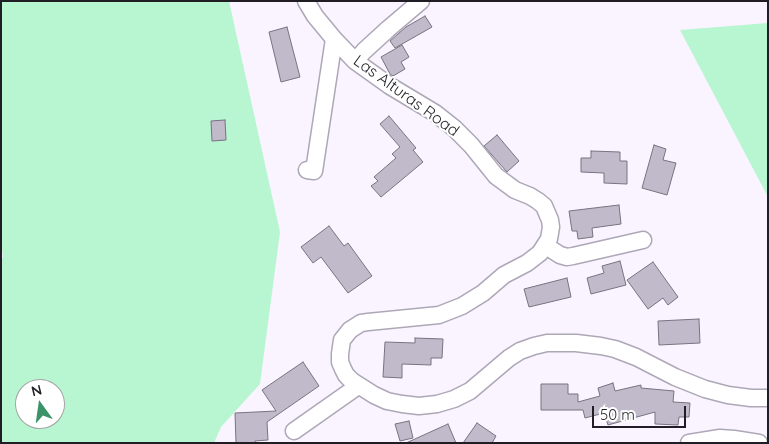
<!DOCTYPE html>
<html>
<head>
<meta charset="utf-8">
<style>
  body { margin:0 }
  #map { position:relative; width:769px; height:444px; overflow:hidden; background:#f9f4ff; font-family:Quicksand,sans-serif }
  canvas { display:block }
  .frame { position:absolute; inset:0; border:2px solid #201e24; pointer-events:none }
  .north { position:absolute; left:15px; top:379px; width:50px; height:50px; box-sizing:border-box; background:#fff; border:1px solid #a6a5a7; border-radius:50%; rotate:346deg; font-size:14px; font-weight:700; line-height:20px; text-align:center; color:#201e24 }
  .north::after { content:''; display:block; margin:auto; width:18px; height:22px; background:#3c9367; clip-path:polygon(50% 0,100% 100%,50% 72%,0 100%) }
  .scale { position:absolute; left:592px; top:406px; width:94px; height:22px; box-sizing:border-box; border:2px solid #201e24; border-top:0; padding-left:6px; font-size:15px; line-height:18px; white-space:nowrap; color:#201e24; -webkit-text-stroke:4px #fff; paint-order:stroke }
</style>
</head>
<body>
<div id="map">
<canvas width="769" height="444"></canvas>
<div class="frame"></div>
<div class="north">N</div>
<div class="scale">50 m</div>
</div>
<script>
const c = document.querySelector('canvas').getContext('2d');
c.lineJoin = 'round';
function fillPath(path, color) {
  c.fillStyle = color;
  c.fill(path, 'evenodd');
}
function shape(rows) {
  const path = new Path2D();
  for (const r of rows) {
    path.moveTo(r[0], r[1]);
    for (let i = 2; i < r.length; i += 2) path.lineTo(r[i], r[i + 1]);
  }
  return path;
}
function trace(path, color, width, dash) {
  c.strokeStyle = color;
  c.lineWidth = width;
  c.lineCap = dash ? 'butt' : 'round';
  c.setLineDash(dash || []);
  c.stroke(path);
}
function write(font, color, halo, rows, align = 'center') {
  c.font = font + ' Quicksand,sans-serif';
  c.lineWidth = 4;
  c.setLineDash([]);
  c.textBaseline = 'middle';
  c.strokeStyle = halo;
  c.fillStyle = color;
  for (const [text, x, y, turn = 0] of rows) {
    c.save();
    c.translate(x, y);
    c.rotate((+turn || 0) * Math.PI / 180);
    c.textAlign = isNaN(turn) ? turn : align;
    if (halo) c.strokeText(text, 0, 0);
    c.fillText(text, 0, 0);
    c.restore();
  }
}
fillPath(shape([
  [1,1,229,1,280,232,260,384,221,427,214,443,1,443,1,260,3,257,1,242],
  [25,389,55,389,55,419,25,419],
  [768,23,768,197,680,30]
]), '#b8f5d1');
const building = shape([
  [425,16,432,27,395,48,390,41,406,27,425,16],
  [287,27,300,77,281,82,269,32,287,27],
  [402,45,409,57,401,62,405,69,393,76,390,74,381,57,402,45],
  [389,116,416,148,413,150,423,162,381,197,371,186,378,181,374,177,396,158,392,154,400,147,380,124,389,116],
  [225,120,226,140,212,141,211,121,225,120],
  [497,135,519,161,507,172,484,146,497,135],
  [654,145,666,149,663,160,676,163,667,195,642,188,654,145],
  [591,151,620,152,620,161,627,161,627,184,604,183,604,173,581,172,581,158,591,158,591,151],
  [619,205,621,224,592,228,593,237,578,239,577,231,572,231,569,211,619,205],
  [329,226,344,246,348,243,372,276,348,293,321,257,313,263,301,247,329,226],
  [620,261,626,285,591,294,587,278,604,273,602,266,620,261],
  [653,262,678,297,668,305,663,298,648,309,627,280,653,262],
  [567,278,571,297,529,307,524,289,567,278],
  [699,319,700,343,659,345,658,321,699,319],
  [415,338,443,339,442,358,431,358,431,365,402,364,402,378,383,377,385,342,415,343,415,338],
  [303,362,319,386,267,422,268,440,255,441,255,443,236,443,235,413,276,411,262,390,303,362],
  [613,383,615,391,641,385,641,388,674,391,673,402,690,403,689,417,679,417,678,425,655,424,655,412,608,425,604,413,585,418,583,410,541,410,541,384,568,384,568,394,578,394,578,402,600,396,598,388,613,383],
  [409,421,413,438,400,441,395,424,409,421],
  [477,423,496,436,492,443,463,443,477,423],
  [448,424,456,443,406,443,448,424]
]);
fillPath(building, '#c1baca');
trace(building, '#787281', 1);
const minor = shape([
  [306,1,315,16,334,39,355,61,390,86,435,113,454,128,471,145,496,176,515,190,530,196,538,201,544,206,550,220,551,227,549,239,540,253,527,263,504,275,483,293,462,306,439,315,368,322,361,323,350,330,342,340,340,354,340,362,343,369,346,375,352,381,374,395,387,401,402,404,419,406,437,404,454,399,470,391,509,358,520,351,534,346,547,343,576,343,601,346,615,349,636,357,675,377,705,389,728,395,751,398,768,398],
  [355,61,364,51,388,29,421,1],
  [307,170,314,171,334,39],
  [546,246,560,255,567,257,573,256,643,240],
  [294,431,358,386],
  [689,443,720,438,734,439,759,443]
]);
trace(minor, '#aea7b7', 19);
trace(minor, '#fff', 16);
write('16px', '#201e24', '#fff', [
  ["Las Alturas Road",406,96,36]
]);
</script>
</body>
</html>
